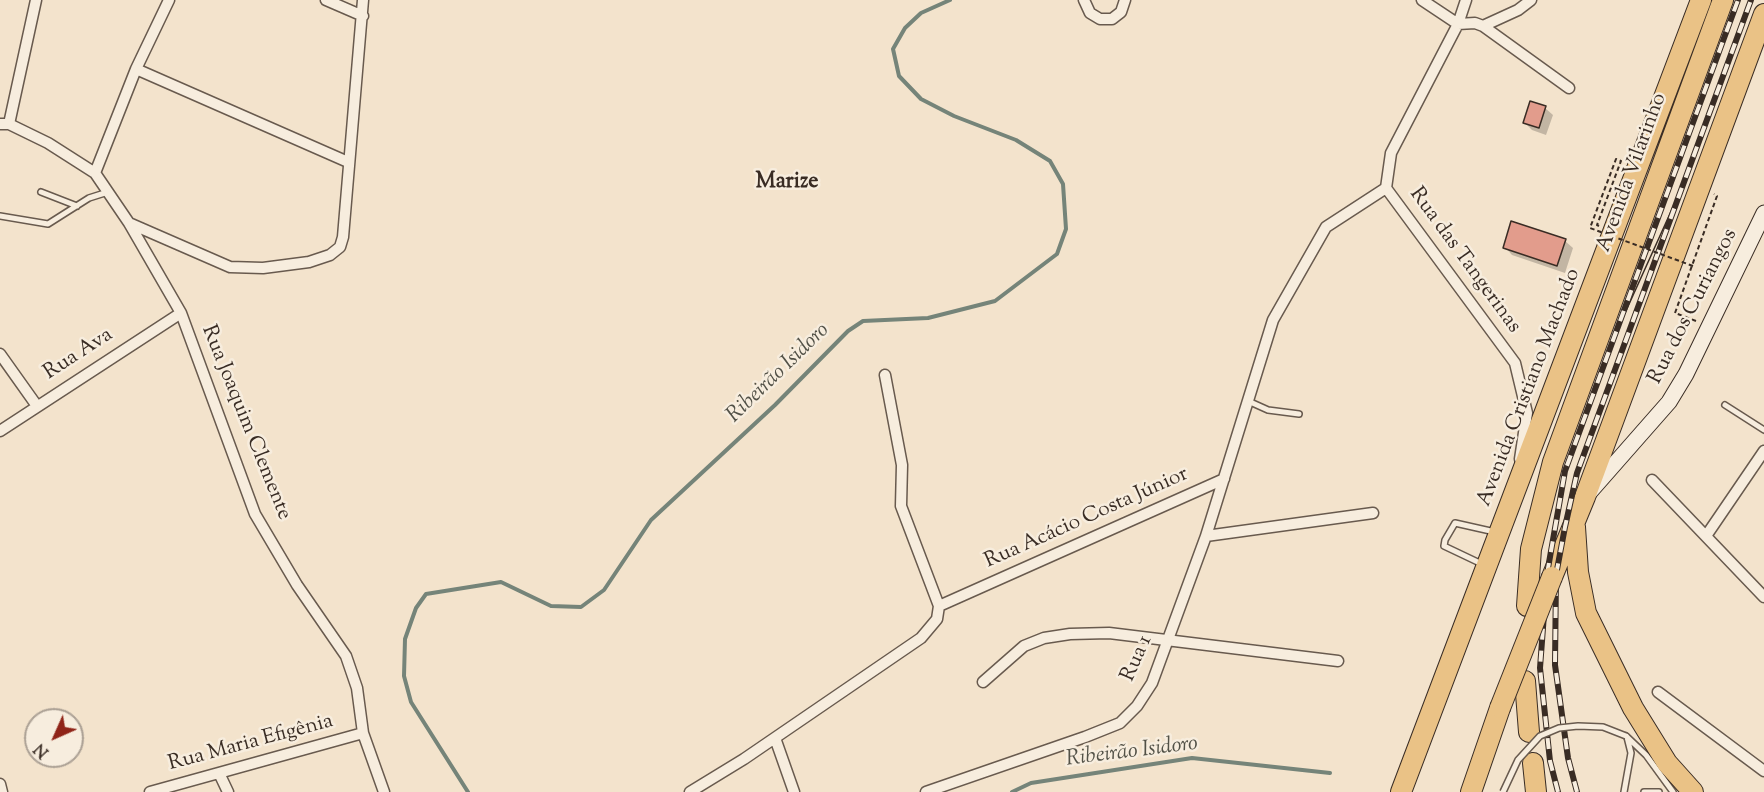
<!DOCTYPE html>
<html>
<head>
<meta charset="utf-8">
<style>
  body { margin:0 }
  #map { position:relative; width:1764px; height:792px; overflow:hidden; background:#f3e3cc; font-family:"Sorts Mill Goudy",serif }
  canvas { display:block }
  .north { position:absolute; left:24px; top:708px; width:60px; height:60px; box-sizing:border-box; background:#f7edde; border:2px solid #aba094; border-radius:50%; rotate:225deg; font-size:16px; font-weight:700; line-height:24px; text-align:center; color:#392c24 }
  .north::after { content:''; display:block; margin:auto; width:21px; height:27px; background:#8f2418; clip-path:polygon(50% 0,100% 100%,50% 72%,0 100%) }
</style>
</head>
<body>
<div id="map">
<canvas width="1764" height="792"></canvas>
<div class="north">N</div>
</div>
<script>
const c = document.querySelector('canvas').getContext('2d');
c.lineJoin = 'round';
function fillPath(path, color) {
  c.fillStyle = color;
  c.fill(path, 'evenodd');
}
function shape(rows) {
  const path = new Path2D();
  for (const r of rows) {
    path.moveTo(r[0], r[1]);
    for (let i = 2; i < r.length; i += 2) path.lineTo(r[i], r[i + 1]);
  }
  return path;
}
function trace(path, color, width, dash) {
  c.strokeStyle = color;
  c.lineWidth = width;
  c.lineCap = dash ? 'butt' : 'round';
  c.setLineDash(dash || []);
  c.stroke(path);
}
function write(font, color, halo, rows, align = 'center') {
  c.font = font + ' "Sorts Mill Goudy",serif';
  c.lineWidth = 5;
  c.setLineDash([]);
  c.textBaseline = 'middle';
  c.strokeStyle = halo;
  c.fillStyle = color;
  for (const [text, x, y, turn = 0] of rows) {
    c.save();
    c.translate(x, y);
    c.rotate((+turn || 0) * Math.PI / 180);
    c.textAlign = isNaN(turn) ? turn : align;
    if (halo) c.strokeText(text, 0, 0);
    c.fillText(text, 0, 0);
    c.restore();
  }
}
fillPath(shape([
  [1545,108,1553,115,1546,135,1532,130,1524,122],
  [1565,241,1573,248,1565,273,1512,255,1505,247]
]), '#0003');
trace(shape([
  [468,792,411,702,404,676,405,639,416,608,426,594,501,582,551,606,581,607,604,590,651,520,775,405,848,331,863,321,928,318,995,301,1057,254,1066,229,1063,184,1050,161,1016,140,954,116,921,99,899,76,893,49,905,28,921,13,950,0],
  [1012,792,1031,783,1192,758,1330,773]
]), '#758479', 4);
const building = shape([
  [1530,101,1546,106,1539,128,1523,123,1530,101],
  [1511,221,1566,239,1557,266,1503,248,1511,221]
]);
fillPath(building, '#e29c8c');
trace(building, '#392c24', 1.5);
const lane = shape([
  [41,192,77,206],
  [0,216,48,224,89,198,108,192],
  [1248,401,1268,410,1299,414],
  [1725,405,1764,430],
  [1484,565,1444,546,1445,540,1455,523,1495,532],
  [1626,736,1646,755,1673,792],
  [1624,792,1631,753,1627,737],
  [1644,792,1659,792]
]);
const street = shape([
  [326,0,363,16],
  [1084,0,1090,13,1100,19,1112,19,1121,12,1125,0],
  [1422,0,1458,24,1475,23,1483,26,1569,88],
  [1483,26,1518,10,1531,0],
  [136,69,348,162],
  [0,124,9,124,48,143,95,173,129,223,181,313,255,514,297,585,346,656,357,688,363,733,384,792],
  [9,124,36,0],
  [95,173,136,69,169,0],
  [1386,188,1515,363,1527,413,1520,459],
  [1386,188,1391,153,1458,24,1466,0],
  [129,223,230,267,263,268,309,262,330,255,340,247,343,237,363,0],
  [0,354,37,406],
  [885,375,902,465,901,506,939,606],
  [0,431,181,313],
  [1652,480,1764,597],
  [1206,536,1373,513],
  [1706,536,1764,451],
  [983,682,1024,646,1044,638,1070,634,1109,633,1338,661],
  [1658,692,1764,771],
  [775,738,794,792],
  [219,773,228,792],
  [0,784,2,792],
  [150,792,363,733],
  [690,792,744,759,921,638,937,619,939,606,1224,479],
  [926,792,1085,737,1120,723,1137,706,1152,683,1206,536,1273,320,1326,227,1386,188]
]);
const secondary = shape([
  [1589,493,1669,402,1686,374,1764,213]
]);
const highway = shape([
  [1575,527,1578,572,1586,613,1633,708,1667,763,1693,792],
  [1552,577,1585,497,1764,14],
  [1527,606,1531,549,1553,462,1723,0],
  [1525,681,1529,732],
  [1533,763,1536,792],
  [1401,792,1701,0],
  [1471,792,1500,708]
]);
trace(lane, '#685a4e', 8);
trace(street, '#685a4e', 13);
trace(secondary, '#392c24', 17);
trace(highway, '#392c24', 22);
trace(shape([
  [1696,321,1675,313,1717,196,1714,194]
]), '#392c24', 2, [4.5, 3]);
trace(lane, '#f7edde', 5);
trace(street, '#f7edde', 10);
trace(secondary, '#f7edde', 15);
trace(highway, '#eac286', 20);
trace(shape([
  [1625,313,1678,196]
]), '#392c24', 1.5);
const rail = shape([
  [1558,792,1550,761,1540,668,1547,574,1565,471,1738,0],
  [1577,792,1568,758,1555,665,1556,575,1565,527,1577,473,1751,0]
]);
trace(rail, '#392c24', 6);
trace(rail, '#f7edde', 4, [11]);
const laneBridge = shape([
  [1503,792,1518,760,1540,736,1559,728,1578,726,1603,727,1626,736]
]);
const highwayBridge = shape([
  [1500,708,1552,577]
]);
trace(laneBridge, '#685a4e', 8, []);
trace(highwayBridge, '#392c24', 22, []);
trace(shape([
  [1599,226,1597,225,1621,161,1616,159,1590,228,1693,266]
]), '#392c24', 2, [4.5, 3]);
trace(laneBridge, '#f7edde', 5);
trace(highwayBridge, '#eac286', 20);
write('21px', '#392c24', '#f7edde', [
  ["Avenida Vilarinho",1633,173,-70],
  ["Rua das Tangerinas",1464,261,54],
  ["Rua dos Curiangos",1694,307,-63],
  ["Rua Ava",79,355,-33],
  ["Avenida Cristiano Machado",1530,388,-69],
  ["Rua Joaquim Clemente",245,423,68],
  ["Rua Acácio Costa Júnior",1087,519,-24],
  ["Rua 1",1138,659,-66],
  ["Rua Maria Efigênia",251,744,-15]
]);
write('bold 22px', '#392c24', '#f7edde', [
  ["Marize",787,183]
]);
write('italic 22px', '#525147', '#f7edde', [
  ["Ribeirão Isidoro",779,374,-44],
  ["Ribeirão Isidoro",1132,753,-7]
]);
</script>
</body>
</html>
